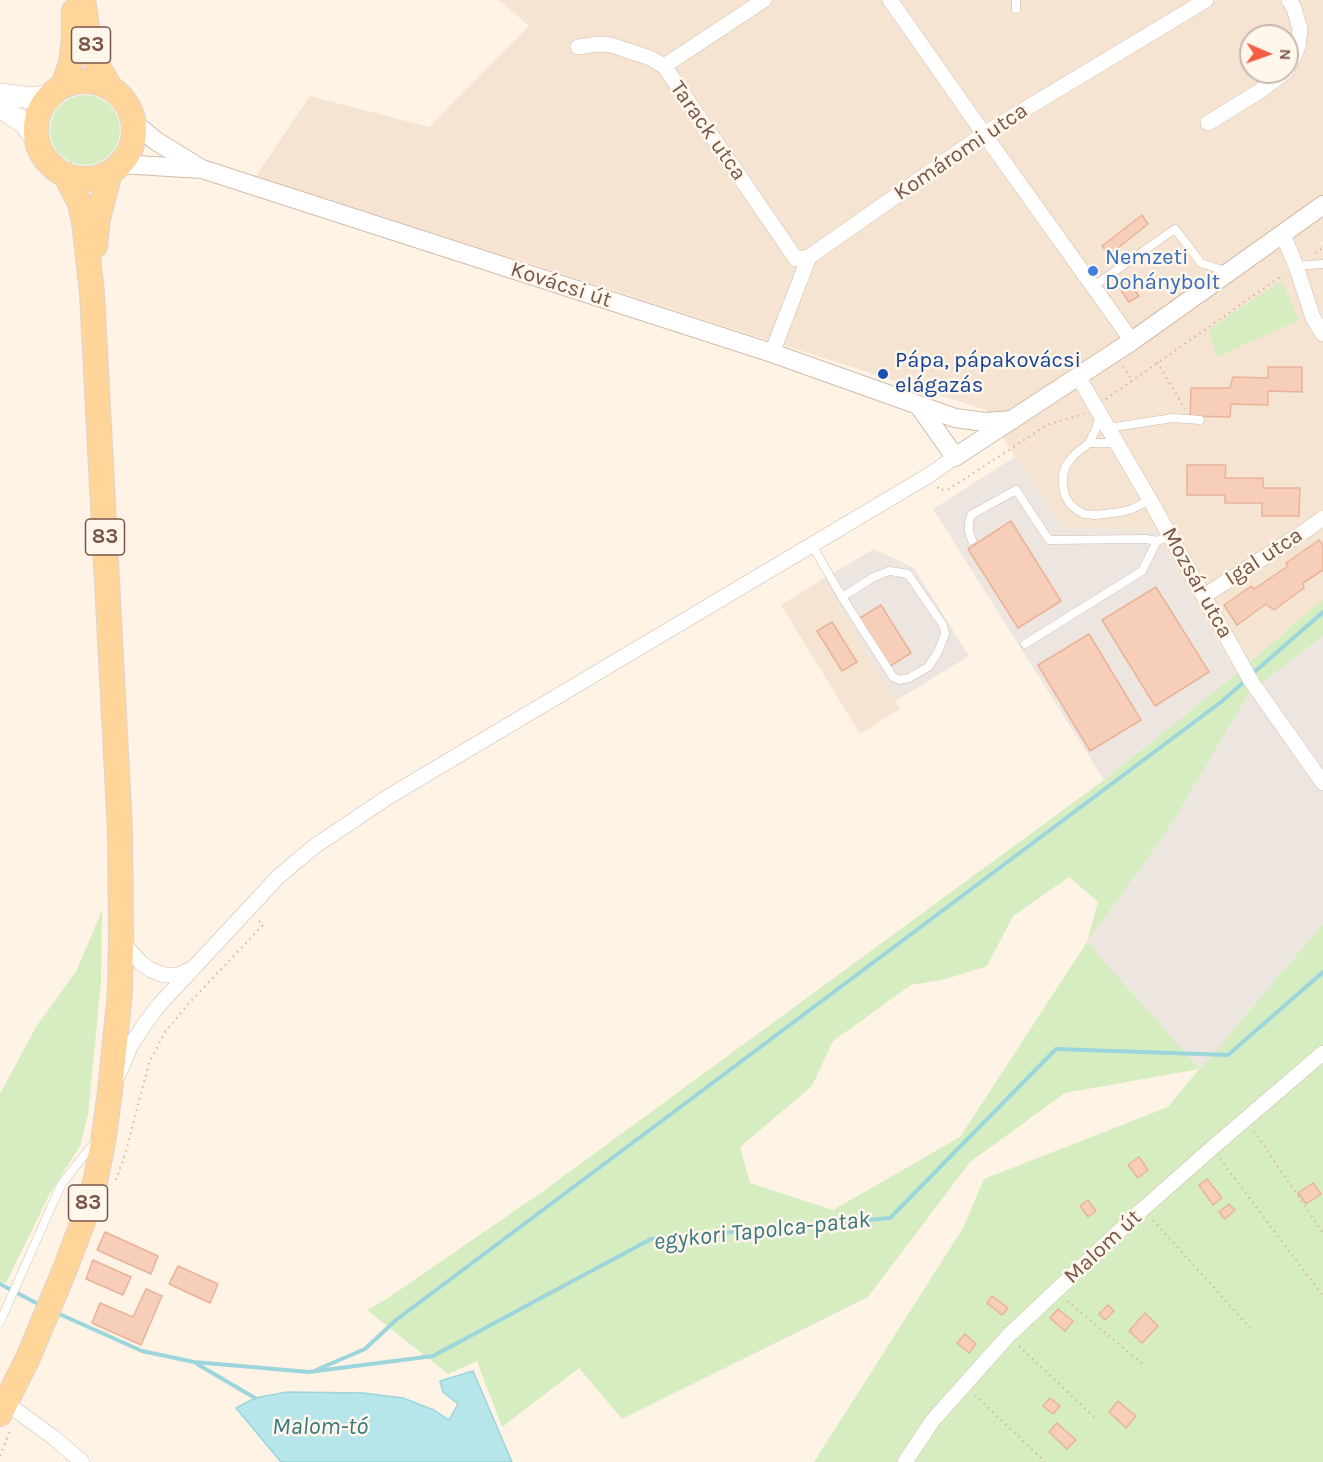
<!DOCTYPE html>
<html>
<head>
<meta charset="utf-8">
<style>
  body { margin:0 }
  #map { position:relative; width:1323px; height:1462px; overflow:hidden; background:#fef3e4; font-family:Karla,sans-serif }
  canvas { display:block }
  .north { position:absolute; left:1239px; top:24px; width:60px; height:60px; box-sizing:border-box; background:#fff7ec; border:2px solid #c9b7aa; border-radius:50%; rotate:92deg; font-size:16px; font-weight:700; line-height:24px; text-align:center; color:#795647 }
  .north::after { content:''; display:block; margin:auto; width:21px; height:27px; background:#f25e3f; clip-path:polygon(50% 0,100% 100%,50% 72%,0 100%) }
</style>
</head>
<body>
<div id="map">
<canvas width="1323" height="1462"></canvas>
<div class="north">N</div>
</div>
<script>
const c = document.querySelector('canvas').getContext('2d');
c.lineJoin = 'round';
function fillPath(path, color) {
  c.fillStyle = color;
  c.fill(path, 'evenodd');
}
function shape(rows) {
  const path = new Path2D();
  for (const r of rows) {
    if (r.length === 3) {
      path.moveTo(r[0] + r[2], r[1]);
      path.arc(r[0], r[1], r[2], 0, 2 * Math.PI);
      continue;
    }
    path.moveTo(r[0], r[1]);
    for (let i = 2; i < r.length; i += 2) path.lineTo(r[i], r[i + 1]);
  }
  return path;
}
function trace(path, color, width, dash) {
  c.strokeStyle = color;
  c.lineWidth = width;
  c.lineCap = dash ? 'butt' : 'round';
  c.setLineDash(dash || []);
  c.stroke(path);
}
function write(font, color, halo, rows, align = 'center') {
  c.font = font + ' Karla,sans-serif';
  c.lineWidth = 5;
  c.setLineDash([]);
  c.textBaseline = 'middle';
  c.strokeStyle = halo;
  c.fillStyle = color;
  for (const [text, x, y, turn = 0] of rows) {
    c.save();
    c.translate(x, y);
    c.rotate((+turn || 0) * Math.PI / 180);
    c.textAlign = isNaN(turn) ? turn : align;
    if (halo) c.strokeText(text, 0, 0);
    c.fillText(text, 0, 0);
    c.restore();
  }
}
fillPath(shape([
  [499,0,1323,0,1323,241,1319,244,1323,245,1323,599,1236,674,1162,544,1156,530,1065,529,1015,457,986,410,256,176,310,96,429,127,529,26],
  [1251,36,1287,36,1287,72,1251,72],
  [823,579,900,709,860,734,781,605]
]), '#f6e4d2');
fillPath(shape([
  [1015,457,1065,529,1156,530,1162,544,1236,674,1104,780,933,509],
  [874,549,914,568,969,656,895,701,823,579],
  [1323,636,1323,924,1200,1069,1087,942,1166,833,1249,693]
]), '#ede5df');
fillPath(shape([
  [85,130,35],
  [1281,281,1299,320,1217,357,1208,330],
  [1323,599,1323,636,1249,693,1166,833,1087,942,1200,1069,1323,924,1323,1462,814,1462,963,1228,984,1179,1168,1107,1199,1069,1065,1093,970,1162,868,1297,622,1419,579,1368,502,1427,477,1361,448,1374,367,1310,385,1300,542,1192,1104,780,1236,674],
  [1069,877,1098,902,1087,942,960,1137,833,1210,750,1183,740,1147,812,1086,833,1041,911,985,946,979,987,966,1013,916],
  [102,910,101,982,88,1115,80,1146,49,1195,6,1283,0,1282,0,1094,36,1027,77,970]
]), '#d5edc1');
const water = shape([
  [473,1371,512,1462,281,1462,236,1408,255,1398,287,1392,363,1393,403,1398,434,1410,449,1420,458,1404,443,1392,440,1381,473,1371]
]);
fillPath(water, '#b6e5ea');
trace(water, '#9cd5dc', 1.5);
trace(shape([
  [1251,675,1323,612],
  [0,1284,42,1306],
  [57,1313,142,1351,194,1362,309,1372,433,1356,651,1239,890,1218,1056,1049,1228,1055,1323,972],
  [197,1364,255,1398],
  [316,1370,365,1349,396,1320,1221,702,1246,680]
]), '#9cd5dc', 4);
const building = shape([
  [1142,215,1148,224,1109,255,1102,246,1142,215],
  [1127,280,1139,296,1129,302,1118,286,1127,280],
  [1268,367,1302,367,1302,392,1268,391,1268,405,1231,404,1230,417,1190,416,1191,388,1230,388,1233,377,1268,378,1268,367],
  [1187,465,1226,465,1225,478,1263,478,1263,488,1300,488,1299,516,1262,516,1262,503,1225,503,1225,495,1187,495,1187,465],
  [1011,521,1061,601,1018,628,968,549,1011,521],
  [1319,540,1323,545,1323,570,1303,583,1304,588,1274,610,1266,604,1237,625,1224,605,1251,586,1254,589,1288,566,1286,563,1319,540],
  [1156,587,1209,672,1155,706,1102,620,1156,587],
  [881,605,911,653,890,666,860,618,881,605],
  [832,622,857,662,842,671,817,631,832,622],
  [1089,634,1141,720,1090,751,1038,665,1089,634],
  [1139,1157,1148,1170,1138,1178,1128,1165,1139,1157],
  [1207,1179,1222,1198,1213,1205,1199,1185,1207,1179],
  [1313,1183,1321,1194,1306,1204,1298,1193,1313,1183],
  [1088,1200,1096,1211,1088,1217,1080,1206,1088,1200],
  [1229,1204,1235,1210,1225,1219,1219,1212,1229,1204],
  [105,1232,158,1256,151,1274,97,1250,105,1232],
  [93,1260,131,1277,123,1295,86,1279,93,1260],
  [178,1266,218,1284,210,1303,169,1284,178,1266],
  [146,1289,162,1296,141,1345,92,1323,100,1303,133,1317,146,1289],
  [992,1296,1008,1308,1002,1315,987,1303,992,1296],
  [1108,1305,1114,1311,1105,1320,1099,1314,1108,1305],
  [1058,1309,1073,1321,1065,1331,1050,1318,1058,1309],
  [1145,1313,1158,1326,1142,1343,1129,1331,1145,1313],
  [965,1334,976,1344,969,1353,957,1343,965,1334],
  [1050,1398,1060,1406,1053,1414,1043,1406,1050,1398],
  [1118,1401,1136,1416,1126,1428,1109,1412,1118,1401],
  [1057,1423,1076,1440,1067,1449,1049,1432,1057,1423]
]);
fillPath(building, '#f6ceb9');
trace(building, '#eab398', 1.5);
const service = shape([
  [1016,9,1016,0],
  [1296,266,1323,264],
  [1092,287,1175,229,1201,263,1225,271],
  [1100,415,1096,429,1089,443,1074,455,1066,465,1063,475,1063,485,1065,496,1070,504,1077,510,1084,514,1095,515,1121,512,1132,509,1150,500],
  [1108,428,1173,418,1200,420],
  [1089,443,1116,443],
  [972,540,969,532,969,523,971,515,1016,490,1049,540,1146,539,1157,541,1170,535],
  [812,545,842,597,893,677,900,680,909,678,928,667,938,652,945,634,943,625,908,574,890,571,884,573,874,577,842,597],
  [1025,644,1142,571,1157,541],
  [0,1322,61,1185,85,1154,96,1142]
]);
const minor = shape([
  [890,0,984,134,1132,341],
  [578,47,598,44,611,45,650,58,664,66,796,259,809,257],
  [664,66,764,0],
  [1287,70,1298,47,1300,29,1294,8,1289,0],
  [1208,123,1260,91,1285,72],
  [1283,235,1296,266,1313,318,1323,334],
  [772,353,809,257,984,134,1206,0],
  [1079,378,1150,500,1251,681,1323,783],
  [1204,596,1305,531,1323,518],
  [121,941,141,963,151,970,164,975,179,975,191,969],
  [118,1075,131,1045,144,1025,159,1005,279,876,315,846,388,797,931,474,955,457],
  [6,1403,53,1437,82,1462],
  [905,1462,933,1420,1008,1336,1143,1209,1212,1148,1323,1053]
]);
const tertiary = shape([
  [133,122,156,141,200,168],
  [120,164,202,169,772,353,955,418,985,422,1012,420],
  [919,406,955,457,1132,341,1323,205]
]);
const secondary = shape([
  [0,94,31,98,50,95],
  [0,107,25,124,38,141]
]);
const primary = shape([
  [83,0,89,39,99,68,110,87],
  [85,130,49],
  [63,86,71,63,74,39,74,11],
  [95,246,98,219,110,172],
  [0,1414,28,1358,65,1269,84,1219,95,1182,103,1143,110,1091,120,992,121,941,120,831,92,293,84,222,80,203,65,174]
]);
trace(service, '#d3bbac', 9);
trace(minor, '#d3bbac', 16);
trace(tertiary, '#d3bbac', 20);
trace(secondary, '#d6bba9', 22);
trace(primary, '#dcd3cf', 26);
trace(shape([
  [1315,253,1323,248],
  [1157,362,1185,409],
  [1123,366,1132,380],
  [1106,399,1283,275],
  [938,487,939,490,949,489,1047,425,1084,414],
  [1254,1131,1323,1233],
  [1220,1159,1323,1296],
  [116,1180,126,1151,149,1063,165,1032,191,1001,263,925,257,919],
  [1153,1220,1250,1328],
  [1067,1301,1144,1365],
  [1019,1346,1094,1417],
  [975,1395,1045,1462],
  [0,1456,10,1431]
]), '#dbb29c', 2, [1.5, 4.5]);
trace(service, '#fff', 8);
trace(minor, '#fff', 15);
trace(tertiary, '#fff', 18);
trace(secondary, '#fff', 21);
trace(primary, '#ffd59a', 24);
for (const [x, y, r, color] of [
  [1093,271,6,"#3f7fe0"],
  [883,374,6,"#1a4fb4"]
]) {
  const dot = new Path2D();
  dot.arc(x, y, r, 0, 2 * Math.PI);
  c.fillStyle = color;
  c.fill(dot);
  trace(dot, '#fff7ec', 2);
}
for (const [x, y, w] of [
  [91,45,39],
  [105,537,39],
  [88,1203,39]
]) {
  const box = new Path2D();
  box.roundRect(x - w / 2, y - 18, w, 36, 4.5);
  c.fillStyle = '#fff7ec';
  c.fill(box);
  trace(box, '#795647', 1.5);
}
write('bold 21px', '#795647', null, [
  ["83",91,45],
  ["83",105,537],
  ["83",88,1203]
]);
write('22px', '#795647', '#fff7ec', [
  ["Tarack utca",708,131,55],
  ["Komáromi utca",961,152,-34],
  ["Kovácsi út",561,285,18],
  ["Igal utca",1264,557,-33],
  ["Mozsár utca",1197,583,61],
  ["Malom út",1103,1247,-43]
]);
write('22px', '#366cbe', '#fff7ec', [
  ["Nemzeti",1105,258],
  ["Dohánybolt",1105,283]
], 'left');
write('22px', '#164399', '#fff7ec', [
  ["Pápa, pápakovácsi",895,361],
  ["elágazás",895,386]
], 'left');
write('italic 24px', '#397880', '#fff7ec', [
  ["egykori Tapolca-patak",762,1231,-6],
  ["Malom-tó",320,1427]
]);
</script>
</body>
</html>
